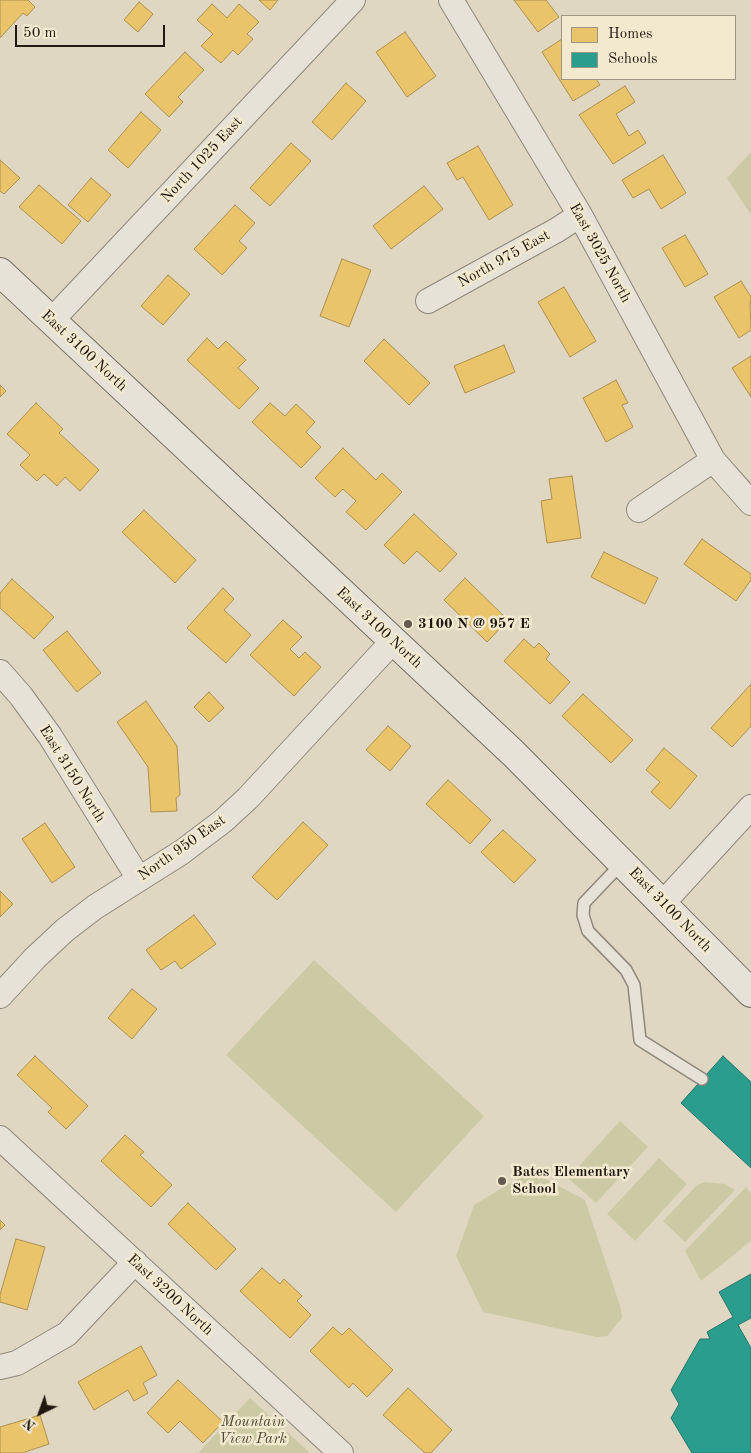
<!DOCTYPE html>
<html>
<head>
<meta charset="utf-8">
<style>
  body { margin:0 }
  #map { position:relative; width:751px; height:1453px; overflow:hidden; background:#dfd7c2; font-family:"Old Standard TT",serif }
  canvas { display:block }
  .legend { position:absolute; left:561px; top:15px; width:175px; height:65px; box-sizing:border-box; background:#f3e9cf; border:1px solid #9f9583; margin:0; padding:6px 9px; list-style:none; font-size:15px; color:#211810 }
  .legend li { display:flex; align-items:center; gap:10px; height:25px }
  .legend b { width:25px; border:1px solid #9f9583 }
  .north { position:absolute; left:15px; top:1388px; width:50px; height:50px; -webkit-text-stroke:4px #f3e9cf; paint-order:stroke; rotate:222deg; font-size:14px; font-weight:700; line-height:20px; text-align:center; color:#211810 }
  .north::after { content:''; display:block; margin:auto; width:18px; height:22px; background:#211810; clip-path:polygon(50% 0,100% 100%,50% 72%,0 100%) }
  .scale { position:absolute; left:15px; top:25px; width:150px; height:22px; box-sizing:border-box; border:2px solid #211810; border-top:0; padding-left:6px; font-size:15px; line-height:18px; white-space:nowrap; color:#211810; -webkit-text-stroke:4px #f3e9cf; paint-order:stroke }
</style>
</head>
<body>
<div id="map">
<canvas width="751" height="1453"></canvas>
<ul class="legend">
<li><b style="height:14px;background:#e9c46a"></b>Homes</li>
<li><b style="height:14px;background:#2a9d8f"></b>Schools</li>
</ul>
<div class="north">N</div>
<div class="scale">50 m</div>
</div>
<script>
const c = document.querySelector('canvas').getContext('2d');
c.lineJoin = 'round';
function fillPath(path, color) {
  c.fillStyle = color;
  c.fill(path, 'evenodd');
}
function shape(rows) {
  const path = new Path2D();
  for (const r of rows) {
    path.moveTo(r[0], r[1]);
    for (let i = 2; i < r.length; i += 2) path.lineTo(r[i], r[i + 1]);
  }
  return path;
}
function trace(path, color, width, dash) {
  c.strokeStyle = color;
  c.lineWidth = width;
  c.lineCap = dash ? 'butt' : 'round';
  c.setLineDash(dash || []);
  c.stroke(path);
}
function write(font, color, halo, rows, align = 'center') {
  c.font = font + ' "Old Standard TT",serif';
  c.lineWidth = 5;
  c.setLineDash([]);
  c.textBaseline = 'middle';
  c.strokeStyle = halo;
  c.fillStyle = color;
  for (const [text, x, y, turn = 0] of rows) {
    c.save();
    c.translate(x, y);
    c.rotate((+turn || 0) * Math.PI / 180);
    c.textAlign = isNaN(turn) ? turn : align;
    if (halo) c.strokeText(text, 0, 0);
    c.fillText(text, 0, 0);
    c.restore();
  }
}
fillPath(shape([
  [751,152,751,215,727,178],
  [314,960,484,1116,396,1212,226,1055],
  [620,1121,648,1147,596,1203,568,1178],
  [659,1158,687,1184,635,1241,607,1214],
  [531,1171,585,1200,621,1309,622,1318,607,1336,597,1337,483,1312,456,1256,474,1205],
  [705,1182,725,1184,735,1190,685,1242,663,1221,697,1185],
  [746,1187,751,1193,751,1241,701,1281,685,1251],
  [250,1398,310,1453,198,1453]
]), '#cbcaa4');
const homes = shape([
  [0,0,28,0,35,7,27,16,23,13,0,38,0,0],
  [259,0,278,0,270,10,259,0],
  [514,0,546,0,559,17,538,32,514,0],
  [139,2,153,14,138,32,124,20,139,2],
  [212,4,227,18,239,4,259,22,247,34,253,39,238,55,233,50,221,63,201,46,213,34,197,20,212,4],
  [405,32,436,76,407,97,376,52,405,32],
  [562,39,562,79,596,79,600,85,573,101,542,52,562,39],
  [185,52,204,70,178,97,183,102,169,117,145,94,185,52],
  [346,83,366,101,332,140,312,122,346,83],
  [625,86,635,102,616,114,629,136,638,130,646,143,613,164,579,115,625,86],
  [141,112,161,130,128,168,108,150,141,112],
  [291,143,311,161,270,206,250,188,291,143],
  [478,146,513,205,489,220,463,177,457,180,447,163,478,146],
  [663,155,686,193,661,209,649,189,633,198,622,180,663,155],
  [0,160,20,178,4,194,0,191,0,160],
  [91,178,111,195,88,222,68,205,91,178],
  [39,185,81,221,62,244,19,207,39,185],
  [424,186,443,209,391,249,373,226,424,186],
  [235,205,255,223,239,241,247,248,222,275,194,249,235,205],
  [685,235,708,274,685,287,662,248,685,235],
  [342,259,371,270,349,327,320,316,342,259],
  [168,275,190,294,163,325,141,306,168,275],
  [741,281,751,297,750,305,751,330,739,338,714,297,741,281],
  [564,287,596,341,570,357,538,302,564,287],
  [207,338,218,349,226,341,246,360,238,368,259,388,239,409,187,360,207,338],
  [384,339,430,383,409,405,364,361,384,339],
  [504,345,515,372,465,393,454,366,504,345],
  [751,356,751,397,732,368,751,356],
  [616,380,628,403,622,405,633,427,606,442,583,398,616,380],
  [0,385,6,391,0,397,0,385],
  [36,403,63,429,59,433,99,470,80,491,65,477,57,486,44,474,37,481,20,465,30,455,7,434,36,403],
  [270,403,285,416,296,404,315,422,306,432,321,447,301,468,252,422,270,403],
  [343,448,376,480,382,473,402,492,366,530,346,512,356,501,343,489,335,497,315,478,343,448],
  [572,476,581,538,547,543,541,501,552,499,549,479,572,476],
  [144,510,196,560,175,583,122,532,144,510],
  [414,514,457,554,440,572,417,551,404,564,384,545,414,514],
  [702,539,751,574,751,580,736,601,684,564,702,539],
  [604,552,658,578,645,604,591,577,604,552],
  [465,578,508,620,487,642,444,600,465,578],
  [12,579,54,617,34,639,0,608,0,593,12,579],
  [223,588,234,599,224,610,251,635,226,663,187,628,223,588],
  [283,620,302,637,290,649,299,658,305,652,321,667,294,696,250,655,283,620],
  [67,631,101,673,77,692,43,650,67,631],
  [524,639,534,648,539,643,550,654,546,659,570,682,550,704,504,661,524,639],
  [751,684,751,726,732,747,711,728,751,684],
  [209,692,224,708,209,722,194,707,209,692],
  [583,694,633,740,611,763,562,716,583,694],
  [146,701,177,746,180,795,176,798,177,811,151,812,148,767,117,722,146,701],
  [388,726,411,746,390,771,366,750,388,726],
  [664,748,697,776,670,809,651,792,660,782,646,770,664,748],
  [448,780,491,820,470,844,426,804,448,780],
  [303,822,328,845,277,900,252,877,303,822],
  [45,823,75,867,52,883,22,839,45,823],
  [503,830,536,860,514,883,481,852,503,830],
  [0,891,13,904,0,917,0,891],
  [194,915,216,944,181,969,175,961,161,970,146,950,194,915],
  [132,989,157,1009,132,1039,108,1018,132,989],
  [35,1056,88,1106,66,1129,48,1112,52,1108,17,1075,35,1056],
  [125,1135,144,1152,140,1155,172,1185,151,1207,101,1161,125,1135],
  [188,1203,236,1249,216,1270,168,1224,188,1203],
  [0,1220,5,1225,0,1230,0,1220],
  [16,1239,45,1247,27,1310,0,1302,0,1295,16,1239],
  [262,1268,280,1284,284,1279,302,1296,297,1301,311,1315,290,1338,240,1291,262,1268],
  [333,1327,342,1335,349,1328,393,1370,367,1397,353,1383,349,1388,310,1351,333,1327],
  [141,1346,157,1375,143,1383,148,1393,134,1401,128,1390,94,1410,78,1382,141,1346],
  [178,1380,223,1422,203,1443,180,1421,168,1433,147,1413,178,1380],
  [408,1388,452,1430,431,1453,425,1453,383,1415,408,1388],
  [40,1415,49,1444,25,1452,25,1453,0,1453,0,1427,40,1415]
]);
fillPath(homes, '#e9c46a');
trace(homes, '#ad904f', 1);
const schools = shape([
  [723,1056,751,1082,751,1168,681,1103,723,1056],
  [751,1274,751,1318,738,1325,751,1348,751,1453,692,1453,671,1418,679,1404,671,1390,700,1339,710,1339,707,1332,733,1317,719,1292,751,1274]
]);
fillPath(schools, '#2a9d8f');
trace(schools, '#277569', 1);
const lane = shape([
  [623,862,584,903,583,915,588,931,626,970,634,985,640,1040,702,1079]
]);
const street = shape([
  [451,0,580,215,713,460,751,503],
  [428,301,557,230,580,215],
  [52,320,353,0],
  [639,510,713,460],
  [0,672,21,696,50,736,139,879],
  [663,903,751,807],
  [0,996,35,958,65,930,95,907,182,852,223,821,248,798,393,641],
  [0,1138,341,1453],
  [0,1367,17,1363,67,1334,135,1262]
]);
const secondary = shape([
  [0,272,513,753,751,993]
]);
trace(lane, '#8e887c', 14);
trace(street, '#8e887c', 26);
trace(secondary, '#736e63', 30);
trace(lane, '#e6e2d7', 11);
trace(street, '#e6e2d7', 24);
trace(secondary, '#e6e2d7', 28);
for (const [x, y, r, color] of [
  [408,624,5,"#645b4e"],
  [502,1181,5,"#645b4e"]
]) {
  const dot = new Path2D();
  dot.arc(x, y, r, 0, 2 * Math.PI);
  c.fillStyle = color;
  c.fill(dot);
  trace(dot, '#f3e9cf', 2);
}
write('15px', '#211810', '#f3e9cf', [
  ["North 1025 East",202,160,-47],
  ["East 3025 North",600,253,61],
  ["North 975 East",504,259,-29],
  ["East 3100 North",84,351,43],
  ["East 3100 North",379,628,43],
  ["East 3150 North",72,774,58],
  ["North 950 East",182,848,-35],
  ["East 3100 North",670,910,46],
  ["East 3200 North",170,1295,43]
]);
write('bold 15px', '#211810', '#f3e9cf', [
  ["3100 N @ 957 E",418,624],
  ["Bates Elementary",512,1172],
  ["School",512,1189]
], 'left');
write('italic 15px', '#4f4a35', '#f3e9cf', [
  ["Mountain",253,1422],
  ["View Park",253,1439]
]);
</script>
</body>
</html>
